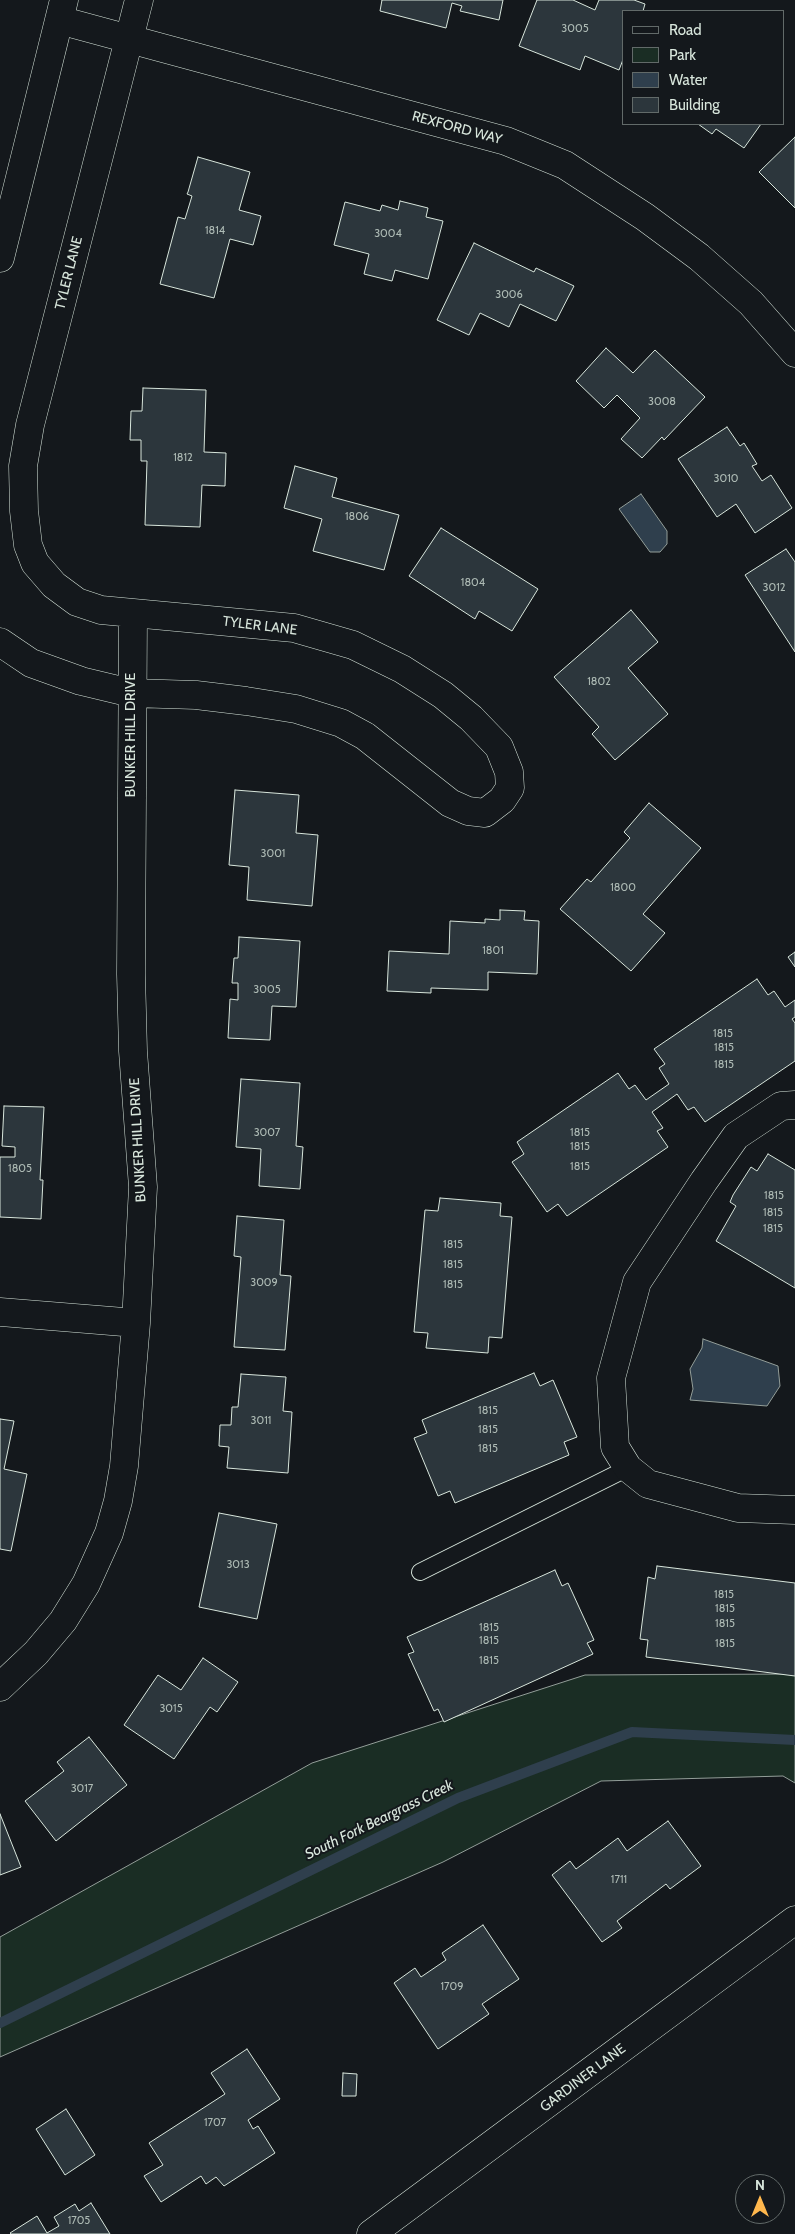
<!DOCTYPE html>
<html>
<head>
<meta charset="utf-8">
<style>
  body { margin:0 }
  #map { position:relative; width:795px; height:2234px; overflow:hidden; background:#14181c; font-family:Cabin,sans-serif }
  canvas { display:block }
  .legend { position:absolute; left:622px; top:10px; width:162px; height:115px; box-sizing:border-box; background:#14181c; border:1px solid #626a69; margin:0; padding:6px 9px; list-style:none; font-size:15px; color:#d8e6dc }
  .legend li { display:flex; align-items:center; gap:10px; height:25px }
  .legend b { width:25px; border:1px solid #626a69 }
  .north { position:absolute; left:735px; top:2174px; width:50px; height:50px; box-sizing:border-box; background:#14181c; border:1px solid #626a69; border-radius:50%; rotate:0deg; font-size:14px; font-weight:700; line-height:20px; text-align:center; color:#d8e6dc }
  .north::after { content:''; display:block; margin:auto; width:18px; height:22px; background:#ffb74d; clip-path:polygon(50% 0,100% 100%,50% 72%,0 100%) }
</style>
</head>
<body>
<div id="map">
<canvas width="795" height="2234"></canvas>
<ul class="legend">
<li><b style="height:6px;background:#14181c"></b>Road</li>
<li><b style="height:14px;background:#1a2d24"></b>Park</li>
<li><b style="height:14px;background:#2f3f4d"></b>Water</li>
<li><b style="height:14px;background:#2c363c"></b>Building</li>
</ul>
<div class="north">N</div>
</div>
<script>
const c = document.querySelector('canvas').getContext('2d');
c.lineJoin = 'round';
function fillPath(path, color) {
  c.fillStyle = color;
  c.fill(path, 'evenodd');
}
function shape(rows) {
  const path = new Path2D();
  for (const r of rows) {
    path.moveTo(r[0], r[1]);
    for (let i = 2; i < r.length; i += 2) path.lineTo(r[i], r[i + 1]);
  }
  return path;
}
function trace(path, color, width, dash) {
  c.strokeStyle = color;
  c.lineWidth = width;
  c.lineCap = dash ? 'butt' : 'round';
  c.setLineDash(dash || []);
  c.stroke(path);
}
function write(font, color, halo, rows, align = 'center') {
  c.font = font + ' Cabin,sans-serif';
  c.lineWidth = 4;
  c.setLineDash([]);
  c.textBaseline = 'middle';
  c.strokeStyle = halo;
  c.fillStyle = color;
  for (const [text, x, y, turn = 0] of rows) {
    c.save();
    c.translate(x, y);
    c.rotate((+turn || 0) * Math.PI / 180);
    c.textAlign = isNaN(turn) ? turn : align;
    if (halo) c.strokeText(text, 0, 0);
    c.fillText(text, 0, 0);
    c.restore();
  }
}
const green = shape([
  [795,1674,795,1783,783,1776,601,1781,443,1862,0,2057,0,1937,312,1763,585,1675,795,1674]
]);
fillPath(green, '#1a2d24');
trace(green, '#939e99', 1);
const water = shape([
  [641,494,667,531,667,544,660,552,650,552,619,509,641,494],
  [703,1339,778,1366,780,1386,767,1406,690,1400,693,1389,690,1369,702,1348,703,1339]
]);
fillPath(water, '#2f3f4d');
trace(water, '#939e99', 1);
trace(shape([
  [0,2023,458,1798,632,1732,795,1740]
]), '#2f3f4d', 10);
const building = shape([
  [382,0,503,0,499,20,460,11,462,6,452,3,446,28,380,11,382,0],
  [537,0,573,0,595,10,599,0,634,0,645,4,643,11,624,11,624,57,619,70,585,56,580,70,519,46,537,0],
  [698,124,761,124,744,148,716,129,712,134,698,124],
  [795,137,795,208,759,172,795,137],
  [198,157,250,172,239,210,261,216,253,245,230,239,214,298,160,284,178,217,185,219,192,196,187,194,188,192,198,157],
  [400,201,428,208,426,217,443,221,428,279,395,270,392,281,364,274,369,254,334,245,345,202,380,211,382,205,398,210,400,201],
  [474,243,534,272,536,268,574,286,556,321,520,304,509,327,480,313,469,335,437,320,474,243],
  [606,348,633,373,655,350,705,397,664,440,662,437,642,458,621,439,640,418,617,395,604,408,576,381,606,348],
  [143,388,206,390,204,452,226,453,225,486,202,485,200,527,145,525,147,461,141,461,141,440,130,440,131,411,142,411,143,388],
  [727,427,740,446,744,443,749,451,757,464,752,466,762,481,771,475,792,508,755,533,736,504,717,517,678,459,727,427],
  [295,466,337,478,332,497,399,515,384,570,313,551,322,519,284,508,295,466],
  [441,528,538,589,512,631,479,611,475,619,409,576,441,528],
  [786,549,795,562,795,652,745,575,786,549],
  [631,610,658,642,628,668,668,714,615,760,592,734,599,727,554,677,631,610],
  [235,790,299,795,296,833,318,835,312,906,247,900,249,867,229,865,235,790],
  [649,803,701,848,643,914,665,933,631,971,560,909,587,879,591,882,630,838,624,832,649,803],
  [500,910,525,911,524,920,539,921,537,974,488,972,488,990,431,988,431,993,387,991,389,951,449,954,450,921,485,923,485,919,500,920,500,910],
  [239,937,300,941,296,1007,272,1006,270,1040,228,1038,230,999,238,1000,238,983,232,983,234,958,238,958,239,937],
  [795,952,795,967,788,957,795,952],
  [757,979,768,995,774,991,785,1007,795,1000,795,1017,792,1019,795,1023,795,1061,705,1122,694,1107,688,1110,677,1094,652,1112,663,1128,657,1131,668,1147,567,1216,558,1204,547,1212,512,1162,524,1154,517,1142,618,1073,629,1089,635,1085,646,1100,669,1084,659,1068,665,1064,654,1049,757,979],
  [241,1079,300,1083,296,1146,303,1147,300,1189,259,1186,261,1149,236,1147,241,1079],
  [4,1106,44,1107,40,1180,43,1180,41,1219,0,1217,0,1157,15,1157,15,1147,2,1146,4,1106],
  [768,1154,795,1170,795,1288,716,1241,736,1206,730,1202,733,1195,751,1167,757,1171,768,1154],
  [440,1198,501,1203,500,1216,512,1217,502,1338,489,1337,488,1353,426,1348,428,1333,414,1332,425,1210,438,1211,440,1198],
  [237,1216,284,1220,280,1275,291,1276,285,1350,234,1347,241,1257,234,1256,237,1216],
  [534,1373,540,1386,553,1380,577,1437,564,1442,569,1455,455,1503,450,1491,438,1496,414,1438,427,1433,422,1420,534,1373],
  [241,1374,286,1377,283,1411,292,1412,288,1473,227,1468,229,1447,219,1446,220,1425,231,1425,232,1407,238,1407,241,1374],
  [0,1419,14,1421,4,1469,27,1474,11,1551,0,1549,0,1419],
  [219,1513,277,1524,257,1619,199,1607,219,1513],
  [657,1566,795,1583,795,1676,646,1657,648,1640,640,1639,648,1577,655,1579,657,1566],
  [555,1570,562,1586,568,1583,594,1640,587,1643,593,1654,444,1722,438,1709,434,1711,408,1654,414,1652,407,1637,555,1570],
  [203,1658,238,1682,217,1712,210,1707,174,1759,124,1725,158,1675,181,1690,203,1658],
  [89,1737,127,1785,56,1841,25,1801,64,1771,57,1762,89,1737],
  [0,1814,21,1867,0,1875,0,1814],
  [668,1821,701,1866,670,1889,666,1884,617,1921,622,1928,602,1942,552,1875,570,1861,576,1869,618,1838,627,1851,668,1821],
  [483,1925,519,1979,482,2004,489,2014,438,2049,394,1983,415,1968,421,1977,446,1960,442,1953,483,1925],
  [247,2049,280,2099,248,2120,253,2129,258,2126,275,2153,224,2186,216,2177,206,2184,201,2176,161,2202,144,2176,163,2165,149,2143,225,2094,211,2073,247,2049],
  [343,2073,357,2074,356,2096,342,2096,343,2073],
  [66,2109,95,2155,65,2175,36,2129,66,2109],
  [91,2203,110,2234,11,2234,10,2233,37,2216,47,2233,59,2226,54,2217,75,2204,79,2211,91,2203]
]);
fillPath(building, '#2c363c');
trace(building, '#d8e6dc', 1);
const service = shape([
  [420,1572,628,1468]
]);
const minor = shape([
  [59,20,506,141,565,165,645,217,699,257,751,303,795,353],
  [0,258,64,0],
  [0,642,31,663,81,681,131,693,196,695,246,701,296,709,341,723,365,736,450,803,468,811,485,813,502,800,510,788,509,772,499,747,471,718,443,695,402,669,353,645,294,628,101,610,77,602,54,585,35,563,28,545,24,511,23,466,30,425,139,0],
  [795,1105,781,1106,736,1136,704,1181,637,1282,611,1378,615,1447,628,1468,648,1484,738,1508,795,1510],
  [0,1312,136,1323],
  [0,1687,36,1653,63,1621,86,1584,109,1533,118,1501,124,1466,136,1323,143,1187,133,1051,131,974,133,614]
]);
const secondary = shape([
  [371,2234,795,1920]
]);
trace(service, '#d8e6dc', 18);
trace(minor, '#d8e6dc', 29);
trace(secondary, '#d8e6dc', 29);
trace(service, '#14181c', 16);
trace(minor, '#14181c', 28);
trace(secondary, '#14181c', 28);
write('11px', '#adbab4', null, [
  ["3005",575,29],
  ["1814",215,231],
  ["3004",388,234],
  ["3006",509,295],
  ["3008",662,402],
  ["1812",183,458],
  ["3010",726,479],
  ["1806",357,517],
  ["1804",473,583],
  ["3012",774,588],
  ["1802",599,682],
  ["3001",273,854],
  ["1800",623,888],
  ["1801",493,951],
  ["3005",267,990],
  ["1815",723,1034],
  ["1815",724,1048],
  ["1815",724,1065],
  ["3007",267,1133],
  ["1815",580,1133],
  ["1815",580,1147],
  ["1815",580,1167],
  ["1805",20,1169],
  ["1815",774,1196],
  ["1815",773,1213],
  ["1815",773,1229],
  ["1815",453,1245],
  ["1815",453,1265],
  ["3009",264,1283],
  ["1815",453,1285],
  ["1815",488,1411],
  ["3011",261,1421],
  ["1815",488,1430],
  ["1815",488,1449],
  ["3013",238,1565],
  ["1815",724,1595],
  ["1815",725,1609],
  ["1815",725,1624],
  ["1815",489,1628],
  ["1815",489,1641],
  ["1815",725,1644],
  ["1815",489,1661],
  ["3015",171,1709],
  ["3017",82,1789],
  ["1711",619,1880],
  ["1709",452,1987],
  ["1707",215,2123],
  ["1705",79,2221]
]);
write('14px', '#d8e6dc', '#14181c', [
  ["REXFORD WAY",457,128,15],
  ["TYLER LANE",69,273,-76],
  ["TYLER LANE",260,626,7],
  ["BUNKER HILL DRIVE",131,735,-90],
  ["BUNKER HILL DRIVE",138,1140,-93],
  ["GARDINER LANE",583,2078,-37]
]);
write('italic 15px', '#d8e6dc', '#14181c', [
  ["South Fork Beargrass Creek",379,1820,-26]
]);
</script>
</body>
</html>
